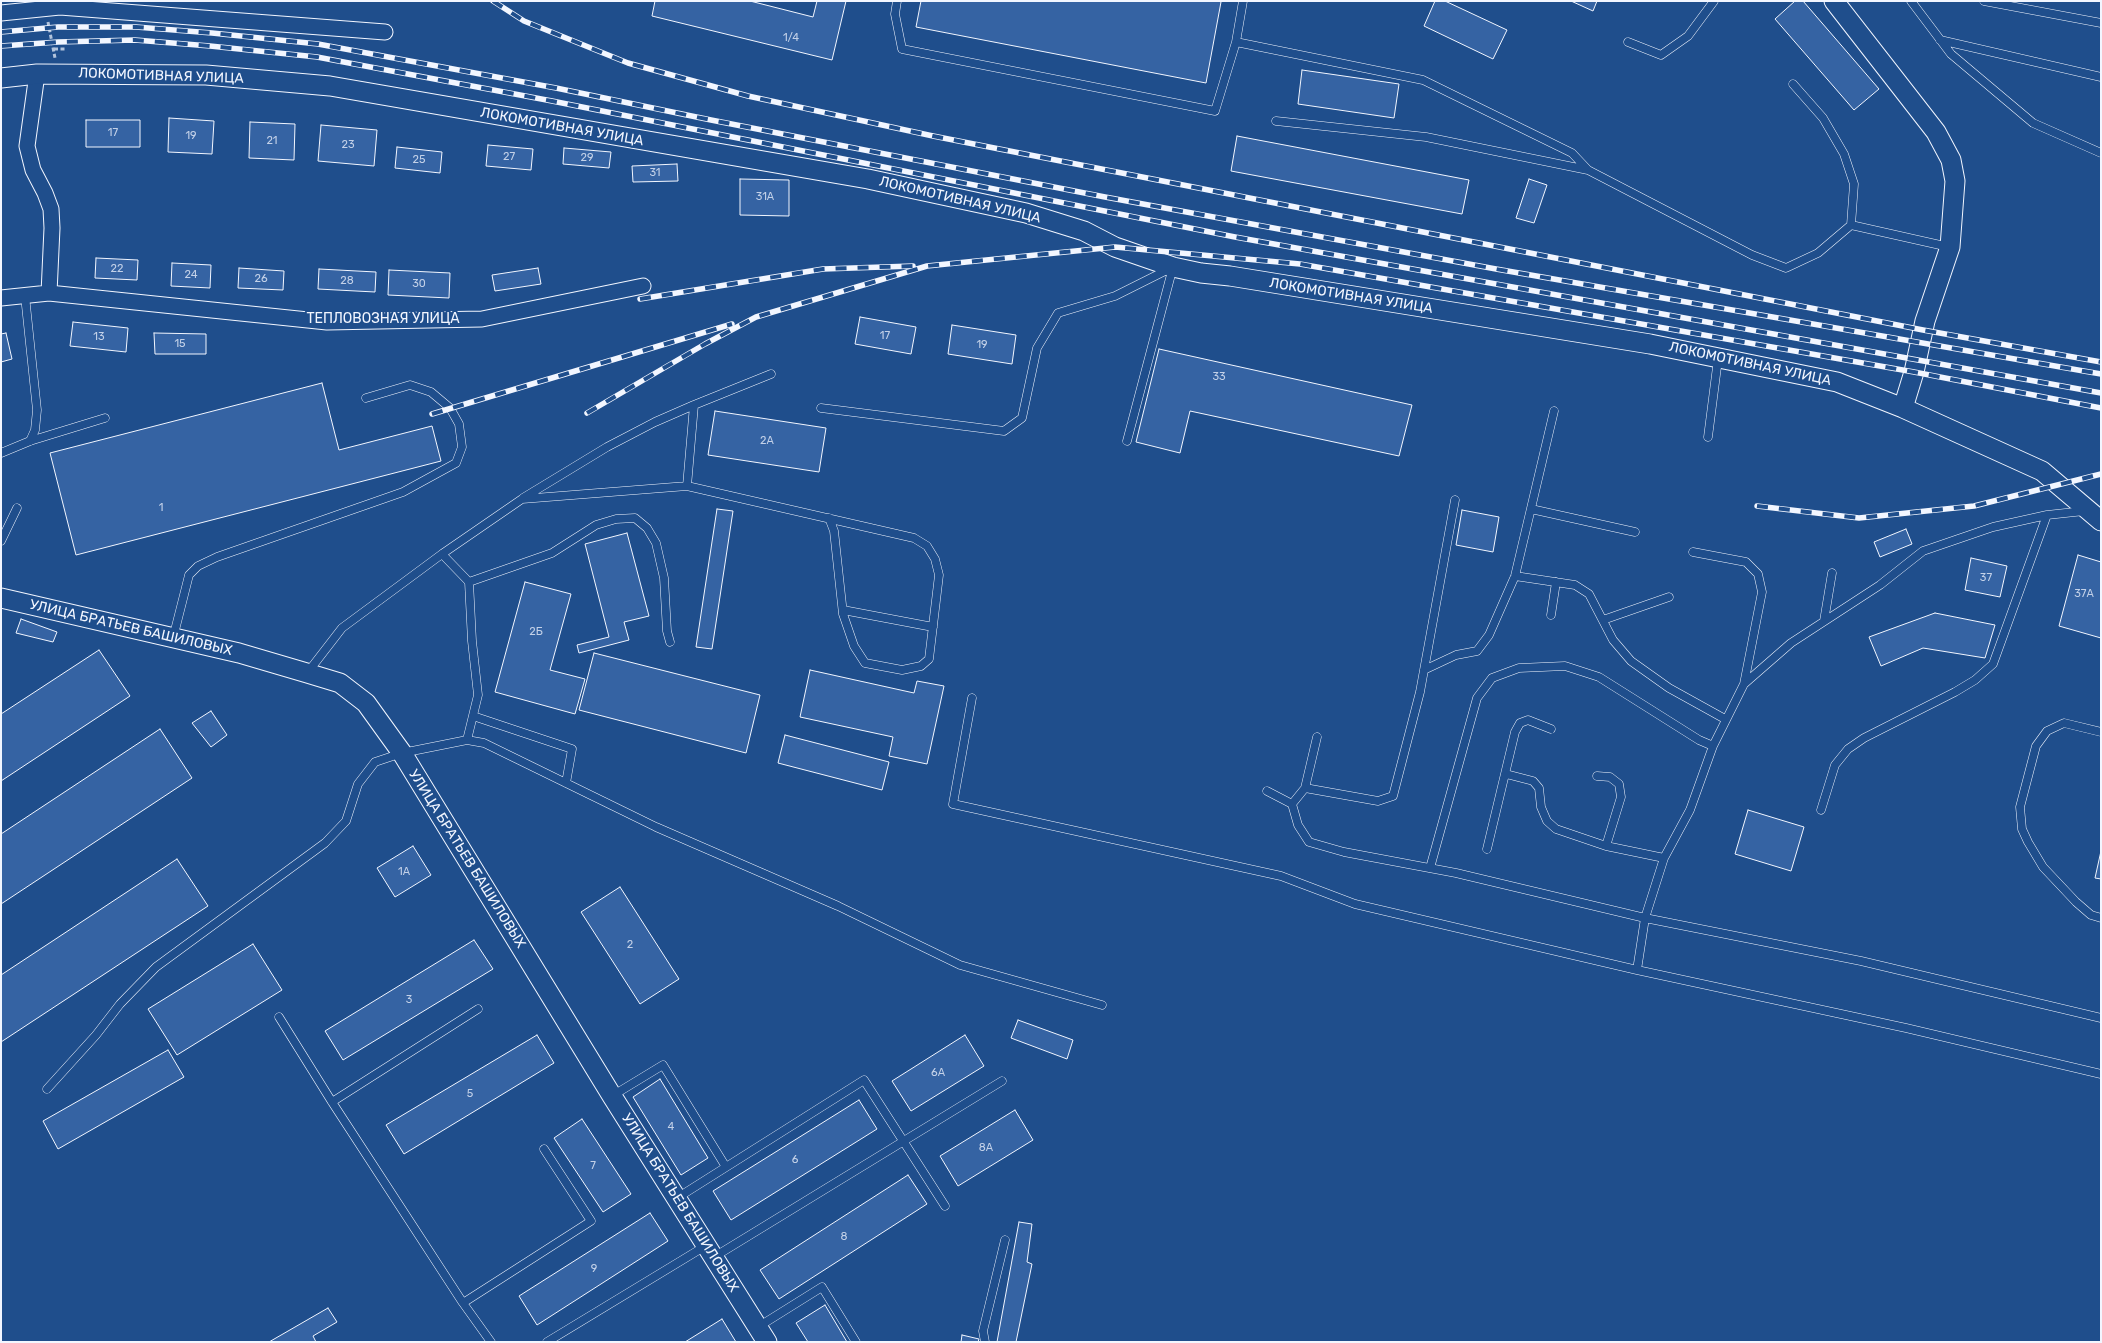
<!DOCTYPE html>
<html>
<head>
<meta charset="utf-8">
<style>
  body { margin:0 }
  #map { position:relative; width:2102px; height:1343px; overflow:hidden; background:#1f4e8c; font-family:Rubik,sans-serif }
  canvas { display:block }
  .frame { position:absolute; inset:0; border:2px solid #f2f6ff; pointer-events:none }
</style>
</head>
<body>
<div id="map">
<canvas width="2102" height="1343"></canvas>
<div class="frame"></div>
</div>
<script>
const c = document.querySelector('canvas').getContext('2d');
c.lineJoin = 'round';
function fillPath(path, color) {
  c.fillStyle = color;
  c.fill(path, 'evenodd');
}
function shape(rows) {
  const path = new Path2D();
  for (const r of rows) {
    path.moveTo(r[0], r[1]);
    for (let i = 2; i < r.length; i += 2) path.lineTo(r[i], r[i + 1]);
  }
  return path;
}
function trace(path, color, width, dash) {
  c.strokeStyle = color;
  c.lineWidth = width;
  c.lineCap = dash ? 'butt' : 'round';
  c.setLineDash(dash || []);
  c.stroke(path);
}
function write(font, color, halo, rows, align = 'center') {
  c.font = font + ' Rubik,sans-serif';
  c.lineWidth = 4;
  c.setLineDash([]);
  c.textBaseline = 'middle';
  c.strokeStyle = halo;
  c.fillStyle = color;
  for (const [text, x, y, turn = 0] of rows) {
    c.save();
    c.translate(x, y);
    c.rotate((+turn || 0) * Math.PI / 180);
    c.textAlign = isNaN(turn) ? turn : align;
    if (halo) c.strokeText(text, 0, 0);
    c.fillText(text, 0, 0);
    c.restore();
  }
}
const building = shape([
  [655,1,750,1,813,17,817,1,846,1,832,60,652,16,655,1],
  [921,1,1219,1,1221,2,1206,83,916,27,921,1],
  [1435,1,1445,1,1507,30,1493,59,1424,26,1435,1],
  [1571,1,1597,1,1593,11,1571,1],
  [1795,1,1803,1,1879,89,1854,110,1775,19,1795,1],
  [1302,70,1399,84,1394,118,1298,104,1302,70],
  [169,118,214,121,212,154,168,152,169,118],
  [86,120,140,120,140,147,86,147,86,120],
  [250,122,295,124,294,160,249,158,250,122],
  [321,125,377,130,374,166,318,161,321,125],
  [1237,136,1469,180,1462,214,1231,171,1237,136],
  [488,145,533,149,531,170,486,166,488,145],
  [397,147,442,152,440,173,395,168,397,147],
  [564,148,611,152,609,168,563,164,564,148],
  [677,164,678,181,633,182,632,166,677,164],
  [740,179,789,180,789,216,740,215,740,179],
  [1529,179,1547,185,1534,223,1516,218,1529,179],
  [96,258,138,260,137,280,95,278,96,258],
  [172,263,211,265,210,288,171,286,172,263],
  [239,268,284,271,283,290,238,288,239,268],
  [538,268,541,284,495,291,492,275,538,268],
  [319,269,376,272,375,292,318,289,319,269],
  [389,270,450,273,449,298,388,295,389,270],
  [860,317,916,327,911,354,855,344,860,317],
  [73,322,128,328,126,352,70,346,73,322],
  [952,325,1016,335,1012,364,948,354,952,325],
  [6,333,12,359,1,362,1,334,6,333],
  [154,333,206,334,206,354,155,354,154,333],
  [1159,349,1412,405,1399,456,1190,411,1180,453,1136,442,1159,349],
  [322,383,339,450,432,426,441,461,76,555,50,453,322,383],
  [715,411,826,428,819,472,708,455,715,411],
  [717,509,733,511,712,649,696,647,717,509],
  [1462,510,1499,517,1493,552,1456,545,1462,510],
  [1906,529,1912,544,1880,557,1874,542,1906,529],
  [627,533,649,616,624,622,629,640,579,653,577,645,609,637,585,544,627,533],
  [2078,555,2101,562,2101,638,2059,626,2078,555],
  [1971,558,2007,566,2000,597,1965,590,1971,558],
  [525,582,571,594,550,670,585,679,575,714,495,692,525,582],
  [1935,613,1995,625,1985,658,1923,648,1881,666,1869,637,1935,613],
  [21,619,57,632,53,642,16,633,21,619],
  [99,650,130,696,1,781,1,714,99,650],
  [594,653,760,695,746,753,579,710,594,653],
  [810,670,914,693,917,681,944,686,927,764,889,756,893,737,800,717,810,670],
  [211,711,227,735,211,747,192,723,211,711],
  [160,729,192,778,1,904,1,834,160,729],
  [785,735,889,762,882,790,778,763,785,735],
  [1748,810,1804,827,1791,871,1735,854,1748,810],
  [413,846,431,875,395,897,377,868,413,846],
  [2101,851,2101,879,2095,878,2101,851],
  [177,859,208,906,1,1042,1,975,177,859],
  [620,887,679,979,640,1004,581,912,620,887],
  [474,940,493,969,343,1060,325,1031,474,940],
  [253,944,282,990,177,1055,148,1009,253,944],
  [1018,1020,1073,1040,1067,1059,1011,1038,1018,1020],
  [537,1035,554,1063,404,1154,386,1125,537,1035],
  [965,1035,984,1066,911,1111,892,1081,965,1035],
  [168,1050,184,1077,58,1149,43,1121,168,1050],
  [660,1079,708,1158,681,1175,633,1097,660,1079],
  [859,1100,877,1129,731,1220,713,1191,859,1100],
  [1015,1110,1033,1140,958,1186,940,1156,1015,1110],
  [582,1119,631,1194,603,1212,554,1138,582,1119],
  [908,1175,927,1204,779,1299,760,1270,908,1175],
  [650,1213,668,1241,537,1325,519,1296,650,1213],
  [1019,1222,1032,1224,1027,1262,1032,1264,1016,1342,997,1342,1019,1222],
  [825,1305,847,1342,808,1342,796,1323,825,1305],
  [328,1308,337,1322,313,1336,316,1342,269,1342,328,1308],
  [722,1319,736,1342,685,1342,722,1319],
  [962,1335,979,1339,978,1342,961,1342,962,1335]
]);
fillPath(building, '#3563a3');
trace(building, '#f2f6ff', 1);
const service = shape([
  [897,1,895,14,902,49,1215,111,1236,42,1243,1],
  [1911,1,1951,54,2033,123,2101,153],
  [1984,1,2101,23],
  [1940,40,2101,77],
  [1236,42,1423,80,1572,153,1588,170],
  [1628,42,1661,55,1688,36,1714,1],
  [1793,84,1823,118,1844,154,1854,184,1851,225],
  [1276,121,1426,137,1588,170,1752,255,1786,268,1818,253,1851,225,1949,247],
  [25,296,37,410,35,430,30,441],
  [821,408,1004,431,1022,418,1037,348,1058,313,1115,296,1173,267,1127,441],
  [1708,437,1718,359],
  [1,453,30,441,105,418],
  [687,486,914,538,927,546,935,559,939,575,929,659,921,666,902,670,865,663,854,646,843,614,834,531,829,518],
  [523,498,607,447,655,422,694,405],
  [1531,509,1635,532],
  [1,541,17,508],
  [1693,552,1746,562,1758,574,1762,592,1744,684],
  [442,554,469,582,472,641,478,695,467,740],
  [1515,576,1575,585,1589,594,1613,640,1631,661,1669,688,1725,719],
  [469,582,552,553,596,525,616,519,635,518,647,528,656,543,664,578,667,631,670,642],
  [843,610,933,627],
  [1551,615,1556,582],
  [1603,620,1669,597],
  [1824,621,1832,573],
  [173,638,187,583,189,575,198,566,217,557,403,492,456,463,462,447,459,424,450,408,431,392,410,385,366,398],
  [1424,670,1456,655,1477,651,1489,635,1515,576,1554,411],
  [308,672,342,628,442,554,522,499,687,486,694,405,771,374],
  [972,698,953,804,1281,876,1355,904,1637,970,1906,1028,2101,1074],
  [473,716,572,749,566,783],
  [2101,732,2064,723,2047,731,2036,746,2020,807,2022,829,2028,842,2043,867,2076,902,2091,915,2101,918],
  [1317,737,1305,788,1292,804,1298,825,1309,842,1344,852,1456,873,1645,918,1861,961,2101,1018],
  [1506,774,1533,781,1539,788,1541,807,1547,821,1556,829,1606,846,1664,858],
  [1597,776,1610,777,1619,784,1621,797,1606,846],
  [1305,788,1378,801,1393,796,1420,692,1455,500],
  [1267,791,1292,804],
  [1821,810,1835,765,1848,749,1864,738,1955,692,1975,680,1993,664,2047,515],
  [1487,849,1515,732,1520,723,1528,720,1551,729],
  [1430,868,1477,698,1492,678,1519,668,1565,666,1599,677,1699,740,1713,746],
  [1637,970,1645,918,1664,858,1690,810,1713,746,1744,684,1791,643,1880,585,1923,551,1993,527,2047,515,2084,511],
  [279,1017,332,1102,463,1303,491,1342],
  [47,1089,96,1035,120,1004,156,967,325,843,346,821,358,784,375,762,402,753,467,740,484,743,656,827,838,906,960,965,1102,1005],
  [612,1096,663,1065,726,1167],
  [332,1102,478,1009],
  [677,1198,864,1080,945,1206],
  [714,1257,1002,1081],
  [463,1303,591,1221,544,1149],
  [758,1327,822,1287,856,1342],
  [547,1342,707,1245],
  [985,1342,983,1331,1005,1240]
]);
const minor = shape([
  [1,13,60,7,385,32],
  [37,74,27,146,33,170,45,193,51,209,52,228,49,293],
  [1,298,49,293,327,322,482,319,643,286]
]);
const tertiary = shape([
  [1834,1,1936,132,1951,160,1955,181,1950,247,1925,321,1914,372,1903,408],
  [1,78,37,74,206,75,330,86,868,179,1026,213,1084,231,1115,247,1173,267,1201,273,1230,276,1650,344,1837,382,1903,408,2042,471,2101,521],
  [1,598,239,653,307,673,340,683,366,703,402,753,612,1096,767,1342]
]);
trace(service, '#f2f6ff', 9);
trace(minor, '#f2f6ff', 17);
trace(tertiary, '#f2f6ff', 21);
trace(shape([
  [48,22,55,58],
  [54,49,65,49]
]), '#b3c4dc', 3, [4, 2.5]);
trace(service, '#1f4e8c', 8);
trace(minor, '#1f4e8c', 15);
trace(tertiary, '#1f4e8c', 19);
const rail = shape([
  [493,1,524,21,628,63,748,96,933,136,1923,330,2101,362],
  [1,32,58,27,136,27,212,33,318,44,556,88,711,120,1105,197,1496,269,2101,374],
  [1,46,58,42,135,40,210,46,317,57,552,101,1235,237,2101,393],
  [640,299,823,269,913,266],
  [587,413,705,344,756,317,927,266,1115,247,1300,264,1914,372,2101,408],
  [432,414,732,324],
  [1757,506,1859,518,1974,506,2101,474]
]);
trace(rail, '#f2f6ff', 5.5);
trace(rail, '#1f4e8c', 4, [11]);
trace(shape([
  [2101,491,2101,497]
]), '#f2f6ff', 1, [6, 2.5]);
write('11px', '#c3d1e8', null, [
  ["1/4",791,38],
  ["17",113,133],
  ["19",191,136],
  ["21",272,141],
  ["23",348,145],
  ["27",509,157],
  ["29",587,158],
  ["25",419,160],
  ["31",655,173],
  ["31А",765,197],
  ["22",117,269],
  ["24",191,275],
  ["26",261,279],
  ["28",347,281],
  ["30",419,284],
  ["17",885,336],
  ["13",99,337],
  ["15",180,344],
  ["19",982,345],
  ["33",1219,377],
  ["2А",767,441],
  ["1",161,508],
  ["37",1986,578],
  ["37А",2084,594],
  ["2Б",536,632],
  ["1А",404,872],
  ["2",630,945],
  ["3",409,1000],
  ["6А",938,1073],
  ["5",470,1094],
  ["4",671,1127],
  ["8А",986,1148],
  ["6",795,1160],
  ["7",593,1166],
  ["8",844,1237],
  ["9",594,1269]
]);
write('14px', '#f2f6ff', '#1f4e8c', [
  ["ЛОКОМОТИВНАЯ УЛИЦА",161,76,2],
  ["ЛОКОМОТИВНАЯ УЛИЦА",562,127,10],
  ["ЛОКОМОТИВНАЯ УЛИЦА",960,200,13],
  ["ЛОКОМОТИВНАЯ УЛИЦА",1351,296,9],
  ["ТЕПЛОВОЗНАЯ УЛИЦА",383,319],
  ["ЛОКОМОТИВНАЯ УЛИЦА",1750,364,12],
  ["УЛИЦА БРАТЬЕВ БАШИЛОВЫХ",131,628,13],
  ["УЛИЦА БРАТЬЕВ БАШИЛОВЫХ",467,859,58],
  ["УЛИЦА БРАТЬЕВ БАШИЛОВЫХ",680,1203,58]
]);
</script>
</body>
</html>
